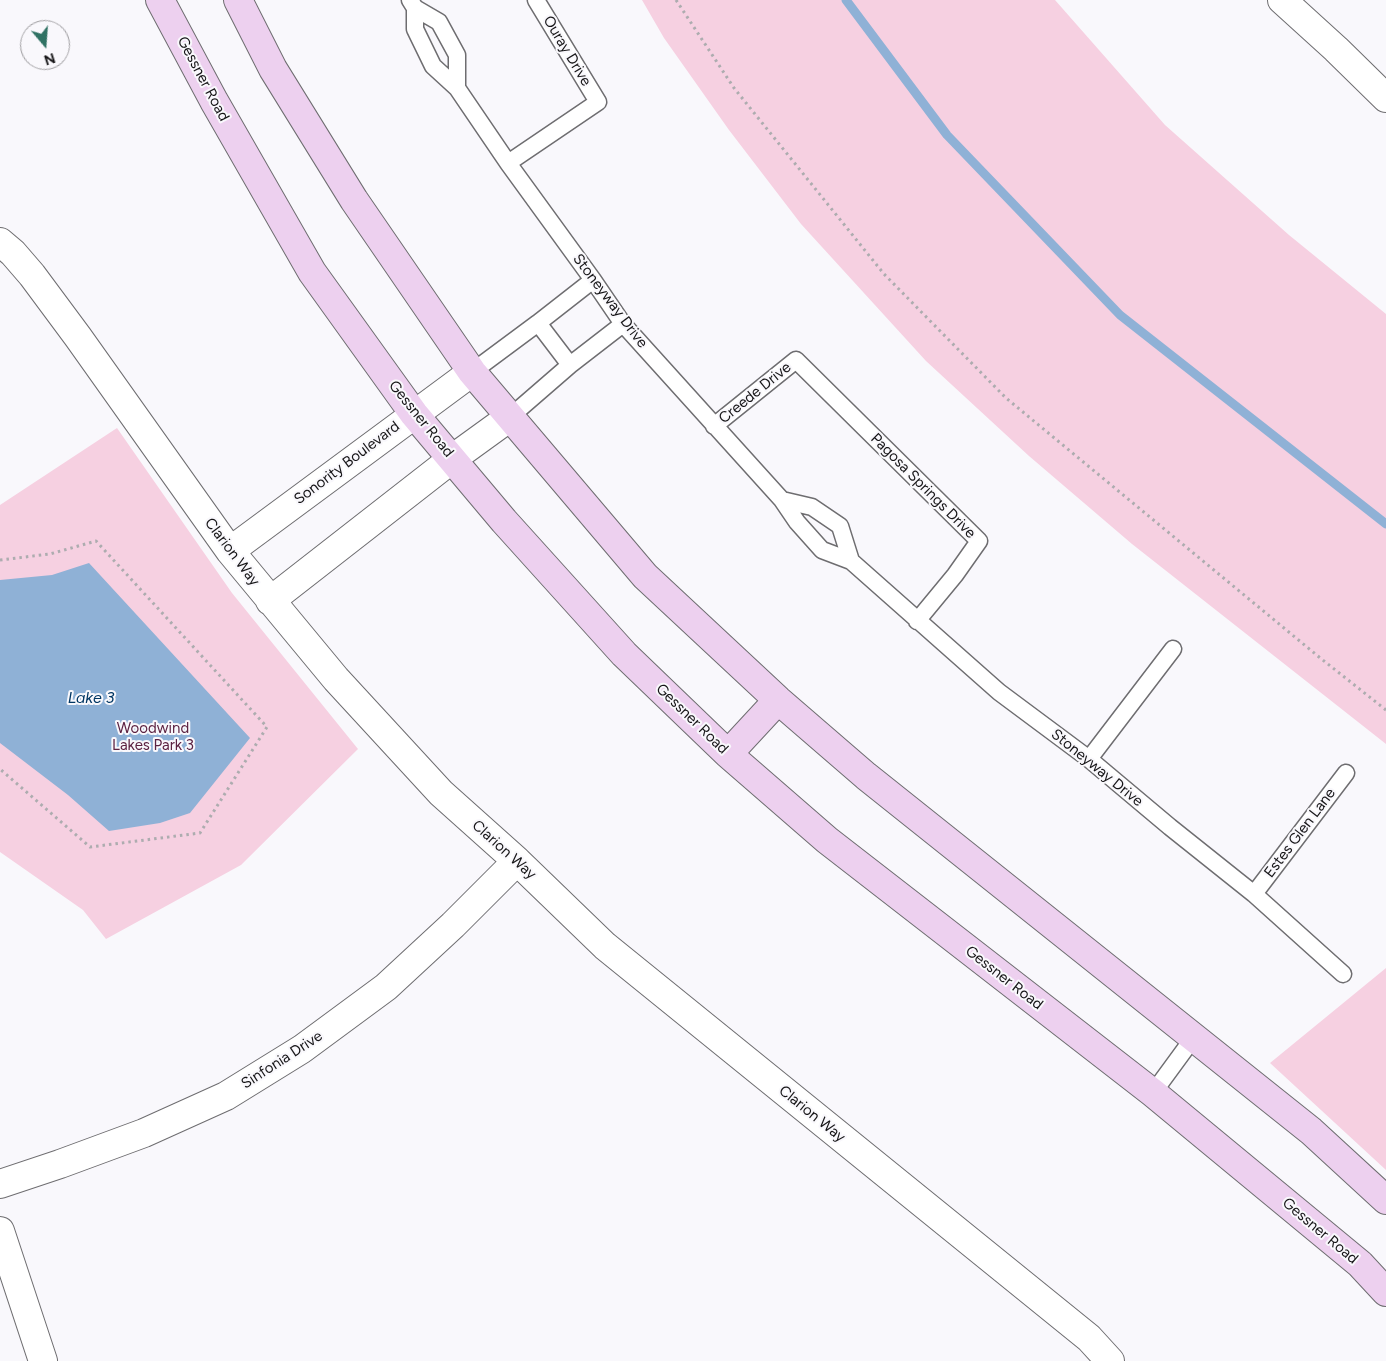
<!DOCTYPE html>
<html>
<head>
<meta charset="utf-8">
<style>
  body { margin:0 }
  #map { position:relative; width:1386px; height:1361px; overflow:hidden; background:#f9f8fc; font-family:Figtree,sans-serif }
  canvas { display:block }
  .north { position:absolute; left:20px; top:20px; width:50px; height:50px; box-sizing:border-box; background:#f9f8fc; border:1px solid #9e9da0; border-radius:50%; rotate:162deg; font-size:14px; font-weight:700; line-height:20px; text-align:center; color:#161517 }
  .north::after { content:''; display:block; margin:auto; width:18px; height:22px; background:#307264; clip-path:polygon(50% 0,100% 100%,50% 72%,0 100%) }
</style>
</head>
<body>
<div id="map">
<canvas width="1386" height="1361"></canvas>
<div class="north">N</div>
</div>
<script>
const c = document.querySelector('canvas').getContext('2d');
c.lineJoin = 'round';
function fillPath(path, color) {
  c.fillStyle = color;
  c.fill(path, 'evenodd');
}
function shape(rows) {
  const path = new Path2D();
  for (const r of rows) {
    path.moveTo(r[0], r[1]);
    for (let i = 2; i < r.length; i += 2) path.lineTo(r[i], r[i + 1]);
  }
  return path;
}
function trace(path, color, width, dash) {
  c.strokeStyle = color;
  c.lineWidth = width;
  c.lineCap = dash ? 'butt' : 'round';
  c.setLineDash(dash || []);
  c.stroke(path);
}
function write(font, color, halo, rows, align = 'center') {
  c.font = font + ' Figtree,sans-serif';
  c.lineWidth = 4;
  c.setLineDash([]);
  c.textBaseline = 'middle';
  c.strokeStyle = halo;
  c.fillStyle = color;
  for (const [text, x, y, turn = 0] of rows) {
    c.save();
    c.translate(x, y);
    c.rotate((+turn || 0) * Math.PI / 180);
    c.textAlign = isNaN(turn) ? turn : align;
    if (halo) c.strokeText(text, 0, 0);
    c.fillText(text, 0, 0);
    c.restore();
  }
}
fillPath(shape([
  [642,0,1055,0,1165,125,1289,235,1386,314,1386,744,1132,544,1029,456,926,361,801,224,729,130,664,38],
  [117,428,232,593,358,749,241,865,106,939,83,910,0,852,0,505],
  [1386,968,1386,1170,1270,1063]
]), '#f6d0e1');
fillPath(shape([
  [89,563,250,738,190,813,160,823,109,831,68,795,0,743,0,580,52,575]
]), '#8fb1d6');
trace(shape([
  [846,0,947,135,1120,315,1386,524]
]), '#8fb1d6', 9);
const lane = shape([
  [410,0,415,8,415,29,433,66,457,88,508,163,593,280,623,324,782,500,797,522,822,550,851,561,999,692,1089,759,1170,827,1254,894,1343,974],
  [415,8,439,22,457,55,457,88],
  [508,163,598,102,536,0],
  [538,323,593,280],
  [570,365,623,324],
  [472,372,538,323,570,365,510,417],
  [714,426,796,360,979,541,955,575,917,621],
  [782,500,812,507,840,526,851,561],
  [1089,759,1173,649],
  [1254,894,1346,773],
  [1153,1093,1194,1037]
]);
const street = shape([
  [1282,0,1336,49,1386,98],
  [0,242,13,253,32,275,78,337,230,551,336,679,441,793,517,861,605,946,1089,1338,1110,1361],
  [230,551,472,372],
  [270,601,452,459,510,417],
  [0,1184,60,1164,144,1133,226,1096,302,1049,386,987,453,925,517,861],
  [0,1231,43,1361]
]);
const secondary = shape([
  [160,0,214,101,312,272,414,414,504,521,624,654,728,754,827,840,1153,1093,1360,1264,1386,1292],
  [238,0,273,69,354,200,472,372,645,576,778,700,866,776,1311,1131,1386,1200],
  [728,754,778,700]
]);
trace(lane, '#6e6d70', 19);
trace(street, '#6e6d70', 30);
trace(secondary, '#6e6d70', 30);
trace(shape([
  [676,0,734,88,884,274,1006,398,1319,657,1386,710],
  [0,560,50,554,96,541,267,727,200,833,90,847,0,769]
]), '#adacaf', 3, [2.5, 4]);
trace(lane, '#fff', 16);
trace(street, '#fff', 28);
trace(secondary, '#edd0ef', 28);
write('15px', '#161517', '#f9f8fc', [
  ["Ouray Drive",567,51,59],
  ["Gessner Road",203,79,62],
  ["Stoneyway Drive",610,301,53],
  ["Creede Drive",755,393,-39],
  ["Gessner Road",421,419,51],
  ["Sonority Boulevard",347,463,-37],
  ["Pagosa Springs Drive",923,486,45],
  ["Clarion Way",232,552,53],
  ["Gessner Road",692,719,44],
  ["Stoneyway Drive",1097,768,39],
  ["Estes Glen Lane",1300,833,-53],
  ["Clarion Way",504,850,42],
  ["Gessner Road",1004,978,38],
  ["Sinfonia Drive",282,1060,-33],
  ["Clarion Way",812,1114,39],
  ["Gessner Road",1320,1231,40]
]);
write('15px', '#5c2242', '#f9f8fc', [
  ["Woodwind",153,729],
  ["Lakes Park 3",153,746]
]);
write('italic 16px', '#003663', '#f9f8fc', [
  ["Lake 3",91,698]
]);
</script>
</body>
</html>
